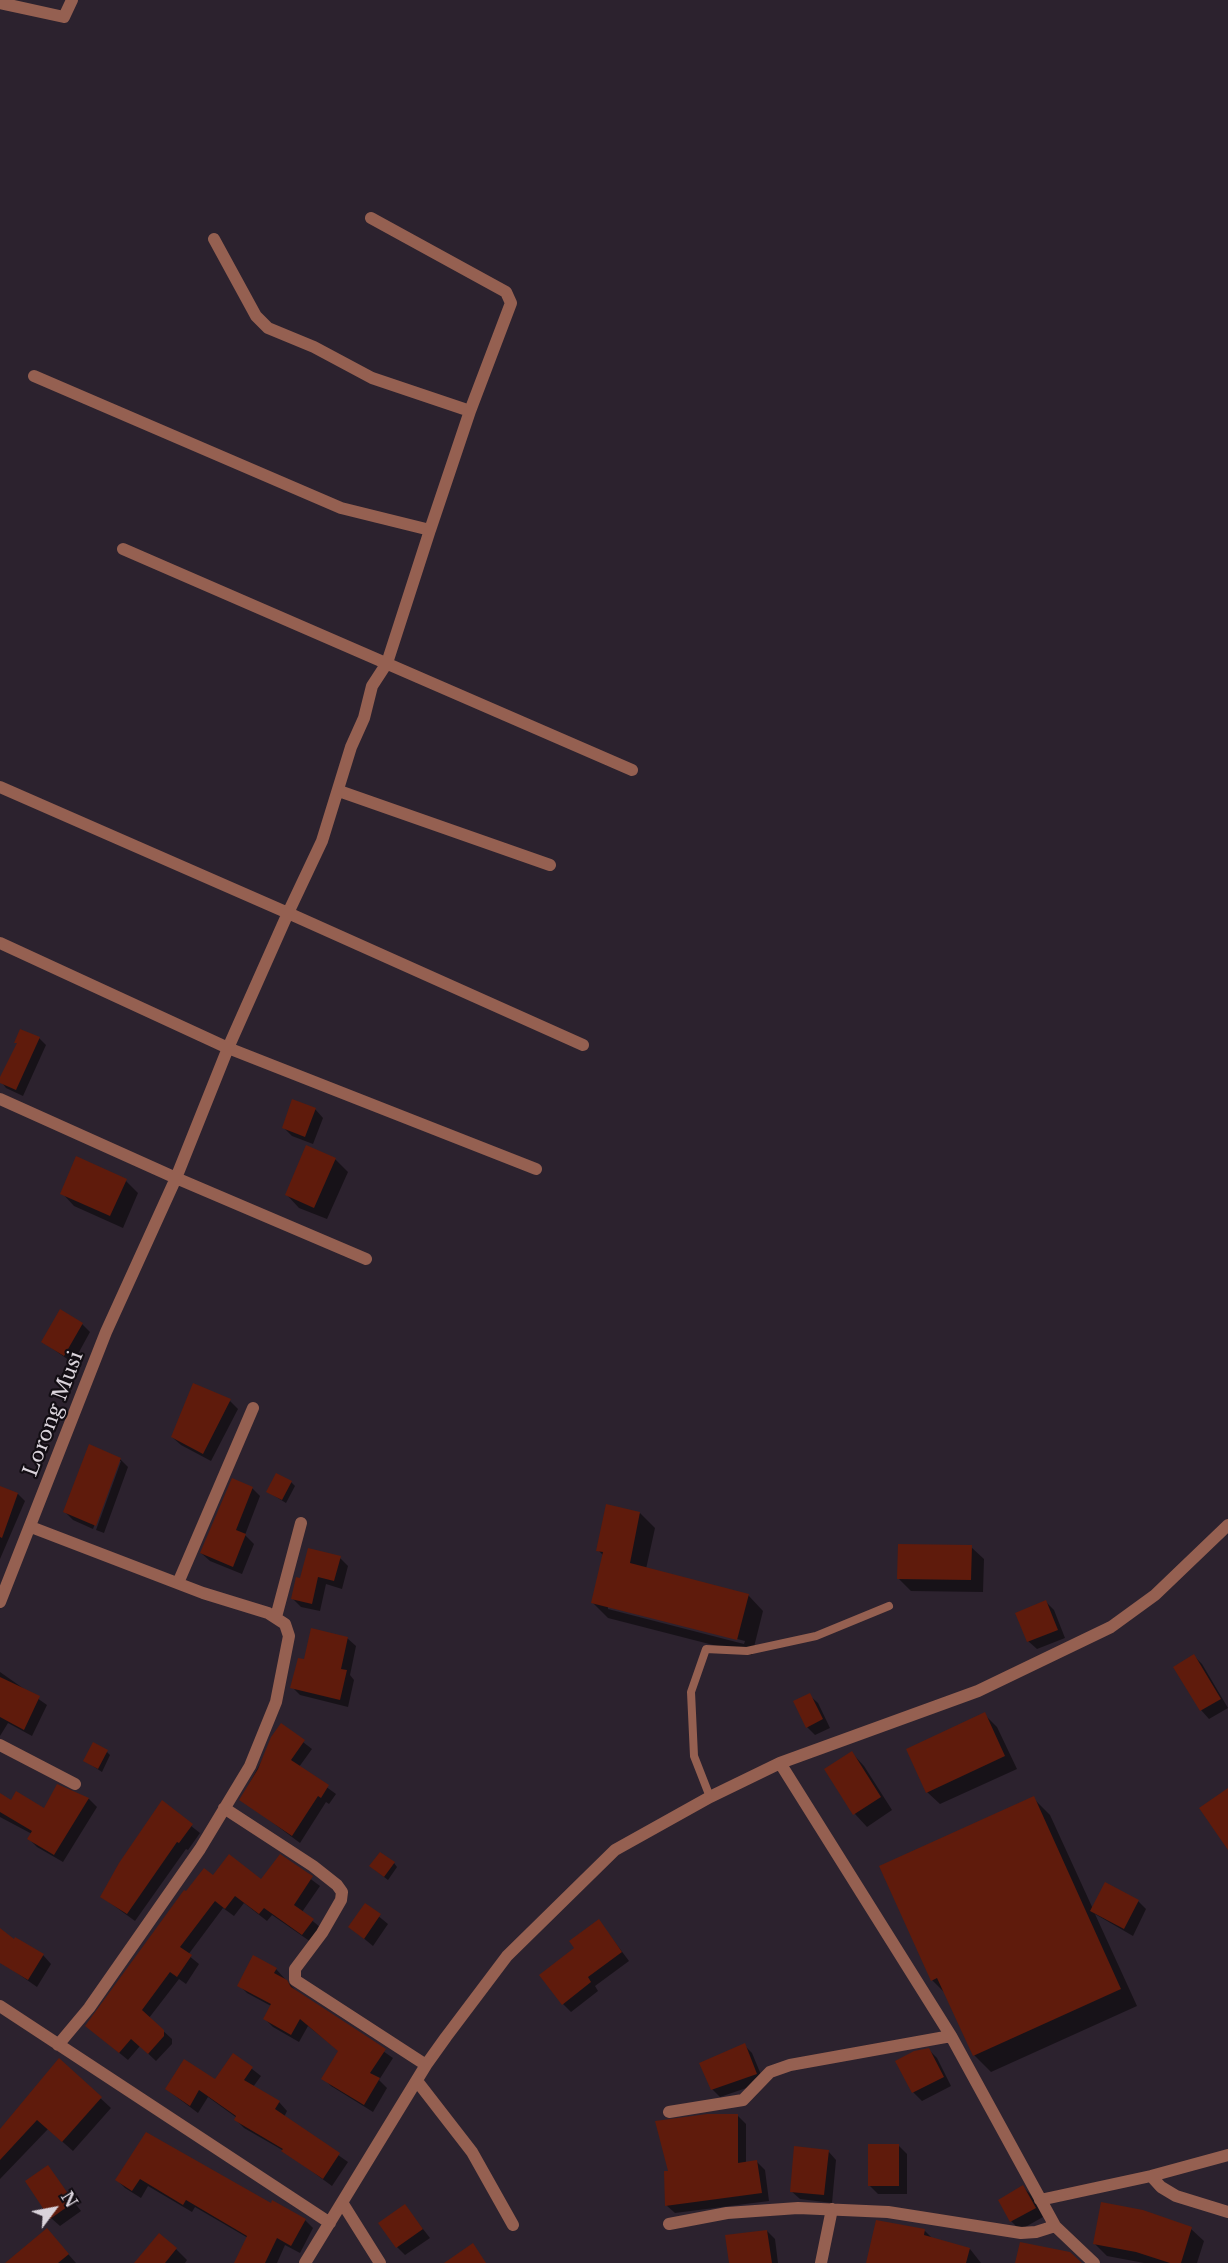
<!DOCTYPE html>
<html>
<head>
<meta charset="utf-8">
<style>
  body { margin:0 }
  #map { position:relative; width:1228px; height:2263px; overflow:hidden; background:#2c222e; font-family:"Libre Baskerville",serif }
  canvas { display:block }
  .north { position:absolute; left:24px; top:2179px; width:60px; height:60px; -webkit-text-stroke:4px #120d13; paint-order:stroke; rotate:58deg; font-size:16px; font-weight:700; line-height:24px; text-align:center; color:#dad3db }
  .north::after { content:''; display:block; margin:auto; width:21px; height:27px; background:#dad3db; clip-path:polygon(50% 0,100% 100%,50% 72%,0 100%) }
</style>
</head>
<body>
<div id="map">
<canvas width="1228" height="2263"></canvas>
<div class="north">N</div>
</div>
<script>
const c = document.querySelector('canvas').getContext('2d');
c.lineJoin = 'round';
function fillPath(path, color) {
  c.fillStyle = color;
  c.fill(path, 'evenodd');
}
function shape(rows) {
  const path = new Path2D();
  for (const r of rows) {
    path.moveTo(r[0], r[1]);
    for (let i = 2; i < r.length; i += 2) path.lineTo(r[i], r[i + 1]);
  }
  return path;
}
function trace(path, color, width, dash) {
  c.strokeStyle = color;
  c.lineWidth = width;
  c.lineCap = dash ? 'butt' : 'round';
  c.setLineDash(dash || []);
  c.stroke(path);
}
function write(font, color, halo, rows, align = 'center') {
  c.font = font + ' "Libre Baskerville",serif';
  c.lineWidth = 4.5;
  c.setLineDash([]);
  c.textBaseline = 'middle';
  c.strokeStyle = halo;
  c.fillStyle = color;
  for (const [text, x, y, turn = 0] of rows) {
    c.save();
    c.translate(x, y);
    c.rotate((+turn || 0) * Math.PI / 180);
    c.textAlign = isNaN(turn) ? turn : align;
    if (halo) c.strokeText(text, 0, 0);
    c.fillText(text, 0, 0);
    c.restore();
  }
}
fillPath(shape([
  [39,1038,46,1045,23,1096,6,1088,0,1080,18,1044,16,1042],
  [315,1109,323,1118,313,1144,292,1136,283,1127],
  [335,1159,348,1172,327,1219,299,1208,287,1195],
  [126,1181,138,1193,123,1228,74,1206,62,1193],
  [82,1324,90,1332,73,1363,43,1342],
  [230,1401,238,1409,211,1461,181,1445,172,1437],
  [120,1459,128,1467,104,1533,96,1530,121,1461,118,1461,93,1529,73,1520,65,1512],
  [291,1482,295,1486,286,1503,268,1492],
  [0,1487,18,1494,25,1501,0,1559],
  [252,1488,260,1496,245,1535,254,1544,242,1574,210,1561,201,1553],
  [640,1513,655,1528,646,1569,748,1595,763,1611,752,1655,608,1618,592,1602,604,1556,598,1550],
  [608,1606,745,1641,744,1644,608,1609],
  [971,1547,984,1559,983,1592,911,1591,899,1579],
  [340,1558,348,1566,342,1589,326,1584,320,1611,301,1607,293,1599,301,1580],
  [1046,1602,1054,1610,1065,1638,1037,1649,1028,1641],
  [347,1638,356,1646,350,1675,354,1680,348,1707,300,1695,292,1687,306,1661],
  [1194,1656,1202,1664,1228,1708,1209,1719,1201,1710,1175,1667],
  [0,1672,47,1705,32,1736,8,1723,0,1736],
  [809,1695,818,1703,830,1728,815,1735,807,1727],
  [984,1714,997,1727,1017,1769,940,1804,927,1792],
  [281,1725,312,1749,299,1767,336,1794,329,1804,326,1802,300,1843,241,1799],
  [107,1752,110,1755,102,1772,85,1761],
  [852,1753,864,1766,892,1810,867,1827,855,1814],
  [58,1786,89,1799,97,1807,63,1862,37,1847,29,1839,32,1834,0,1817,0,1795,12,1802,45,1810],
  [1033,1798,1050,1815,1093,1909,1138,1901,1146,1909,1133,1936,1095,1914,1137,2006,991,2072,974,2055,947,1995,932,1980],
  [162,1803,200,1833,188,1850,186,1849,135,1921,102,1897],
  [280,1856,320,1886,302,1912,321,1928,311,1942,272,1915,267,1921,244,1903,234,1916,223,1908,188,1955,199,1964,186,1984,179,1979,149,2018,172,2039,172,2044,156,2061,140,2046,128,2060,95,2033,214,1877,262,1881],
  [394,1863,397,1867,388,1880,375,1870],
  [365,1905,388,1924,373,1946,350,1927],
  [599,1921,629,1961,595,1986,598,1991,571,2012,563,2004,576,1948],
  [0,1930,14,1941,43,1955,51,1964,37,1987,0,1961],
  [276,1969,295,1990,393,2058,379,2080,387,2088,373,2112,331,2086,323,2078,339,2051,308,2026,299,2042,273,2027,264,2018,271,2006,247,1993,239,1985],
  [744,2045,752,2053,764,2082,720,2097,712,2089],
  [929,2050,937,2058,951,2086,922,2101,913,2092,897,2061],
  [234,2055,261,2076,253,2087,279,2102,287,2111,284,2117,348,2162,332,2186,284,2151,244,2128,236,2120,237,2118,208,2097,198,2113,166,2089,216,2081],
  [59,2060,111,2108,73,2151,48,2129,0,2179,0,2131],
  [738,2116,746,2124,746,2163,757,2162,765,2170,769,2201,675,2213,666,2205,670,2173],
  [146,2134,271,2205,273,2202,305,2220,313,2228,300,2253,285,2245,277,2263,236,2263,248,2238,195,2207,192,2212,148,2186,141,2198,125,2188,117,2180],
  [899,2146,907,2154,907,2194,878,2194,870,2186],
  [828,2151,836,2160,832,2203,800,2199,791,2191],
  [47,2167,81,2211,60,2226,51,2218],
  [1023,2187,1031,2195,1043,2217,1020,2230,1011,2221,1000,2200],
  [405,2206,430,2238,405,2255,397,2247],
  [1191,2229,1204,2241,1197,2263,1144,2263,1107,2256,1095,2244],
  [47,2230,76,2263,7,2263],
  [767,2231,775,2239,778,2263,731,2263],
  [925,2231,933,2239,970,2249,981,2263,868,2263],
  [176,2249,187,2260,185,2263,136,2263]
]), '#0007');
fillPath(shape([
  [20,1029,40,1037,16,1090,0,1083,0,1077,17,1043,14,1043],
  [292,1099,316,1108,305,1137,282,1128],
  [306,1145,336,1158,314,1208,285,1195],
  [76,1156,127,1179,110,1216,60,1194],
  [60,1309,83,1323,64,1356,41,1342],
  [193,1383,231,1399,203,1454,171,1437],
  [89,1444,121,1458,96,1526,63,1512],
  [276,1473,292,1481,282,1500,266,1492],
  [232,1478,253,1487,236,1530,246,1534,233,1567,200,1553],
  [0,1486,18,1493,2,1538,0,1537],
  [606,1504,640,1512,630,1563,749,1594,737,1640,591,1603,603,1552,596,1551],
  [898,1544,972,1545,971,1580,897,1579],
  [308,1548,341,1556,334,1581,318,1577,312,1604,291,1599,296,1577,300,1578],
  [1046,1600,1058,1630,1027,1642,1015,1613],
  [311,1628,348,1637,341,1669,347,1670,340,1700,290,1688,298,1658,304,1659],
  [1194,1654,1221,1699,1200,1711,1173,1667],
  [0,1677,40,1696,24,1730,0,1717],
  [810,1693,823,1719,806,1728,793,1701],
  [985,1712,1005,1756,926,1793,906,1749],
  [281,1723,305,1740,291,1760,329,1785,321,1798,318,1796,292,1836,239,1800,258,1769,271,1737],
  [93,1742,108,1750,98,1769,83,1761],
  [852,1751,881,1797,853,1815,824,1769],
  [57,1784,89,1798,54,1855,27,1839,32,1831,0,1812,0,1793,11,1800,16,1791,44,1808],
  [1228,1788,1228,1850,1199,1808],
  [1034,1796,1121,1989,973,2056,937,1978,931,1981,879,1866],
  [162,1800,193,1824,179,1843,177,1842,127,1914,100,1897,119,1863],
  [380,1852,395,1862,384,1877,369,1866],
  [229,1854,261,1879,280,1854,308,1873,313,1876,294,1905,314,1919,302,1935,264,1908,259,1914,235,1896,225,1909,215,1901,180,1947,192,1955,177,1977,170,1972,142,2010,164,2030,164,2036,148,2054,131,2039,119,2053,85,2026,184,1890,186,1891,204,1868,213,1875],
  [1105,1882,1139,1900,1124,1929,1090,1911],
  [365,1903,381,1914,364,1939,348,1927],
  [599,1919,622,1952,588,1977,591,1982,562,2005,539,1975,574,1948,569,1941],
  [0,1928,14,1939,15,1937,44,1954,28,1980,0,1963],
  [253,1955,277,1968,274,1973,287,1980,291,1987,386,2049,370,2073,380,2078,364,2105,321,2079,338,2051,300,2019,291,2035,263,2019,271,2004,237,1986],
  [745,2043,757,2074,711,2090,699,2063],
  [929,2048,944,2077,912,2093,895,2061,914,2051],
  [233,2053,253,2067,244,2080,280,2101,275,2109,340,2153,323,2179,281,2151,283,2149,234,2120,236,2116,199,2090,190,2106,165,2089,184,2059,215,2079],
  [59,2058,102,2097,62,2142,37,2120,0,2160,0,2129],
  [707,2114,738,2114,738,2163,757,2160,762,2193,665,2206,664,2171,668,2171,655,2121],
  [146,2132,271,2203,272,2200,306,2219,291,2246,277,2238,265,2263,234,2263,247,2236,186,2200,183,2205,140,2179,132,2191,115,2180],
  [868,2144,899,2144,899,2186,868,2186],
  [794,2146,829,2150,824,2195,790,2192],
  [48,2165,74,2202,50,2219,25,2181],
  [1023,2185,1036,2208,1010,2222,998,2200],
  [1101,2202,1143,2210,1192,2227,1181,2263,1170,2263,1136,2252,1093,2244],
  [405,2204,423,2229,396,2248,378,2223],
  [876,2220,925,2229,924,2235,970,2248,966,2263,866,2263],
  [47,2228,69,2254,58,2263,5,2263],
  [767,2230,772,2263,729,2263,725,2235],
  [159,2233,177,2248,165,2263,134,2263],
  [1020,2242,1070,2252,1082,2263,1015,2263],
  [473,2243,486,2263,444,2263]
]), '#5f1b0c');
trace(shape([
  [710,1797,694,1756,691,1692,706,1649,747,1651,816,1636,889,1606]
]), '#956051', 8);
trace(shape([
  [0,3,64,17,72,0],
  [371,218,506,292,511,303,470,411,430,530],
  [214,239,256,316,268,328,314,347,372,378,470,411],
  [34,376,341,508,430,530,387,663,372,686,364,718,351,747,322,841,288,913,583,1045],
  [123,549,632,770],
  [0,787,288,913,228,1048,536,1169],
  [339,791,550,865],
  [0,943,228,1048,176,1178,366,1259],
  [0,1099,176,1178,106,1332,0,1602],
  [31,1527,203,1593,268,1613,285,1624,289,1636,276,1702,250,1766,200,1849,89,2008,58,2045],
  [178,1583,253,1408],
  [276,1617,301,1523],
  [0,1745,75,1784],
  [780,1763,951,2036,1055,2226,1094,2263],
  [224,1808,313,1866,337,1885,342,1892,341,1900,322,1933,295,1969,295,1980,426,2065],
  [0,2006,330,2223],
  [417,2081,472,2152,513,2225],
  [669,2112,743,2100,770,2072,790,2065,951,2036],
  [1151,2176,1161,2187,1176,2196,1228,2212],
  [1040,2200,1151,2176,1228,2155],
  [343,2204,380,2263],
  [669,2224,727,2213,798,2208,888,2212,1021,2233,1036,2232,1055,2226],
  [305,2263,426,2065,446,2037,507,1956,615,1850,710,1797,780,1763,978,1691,1111,1627,1155,1595,1228,1525],
  [821,2263,832,2209]
]), '#956051', 12);
write('20px', '#dad3db', '#120d13', [
  ["Lorong Musi",54,1414,-69]
]);
</script>
</body>
</html>
